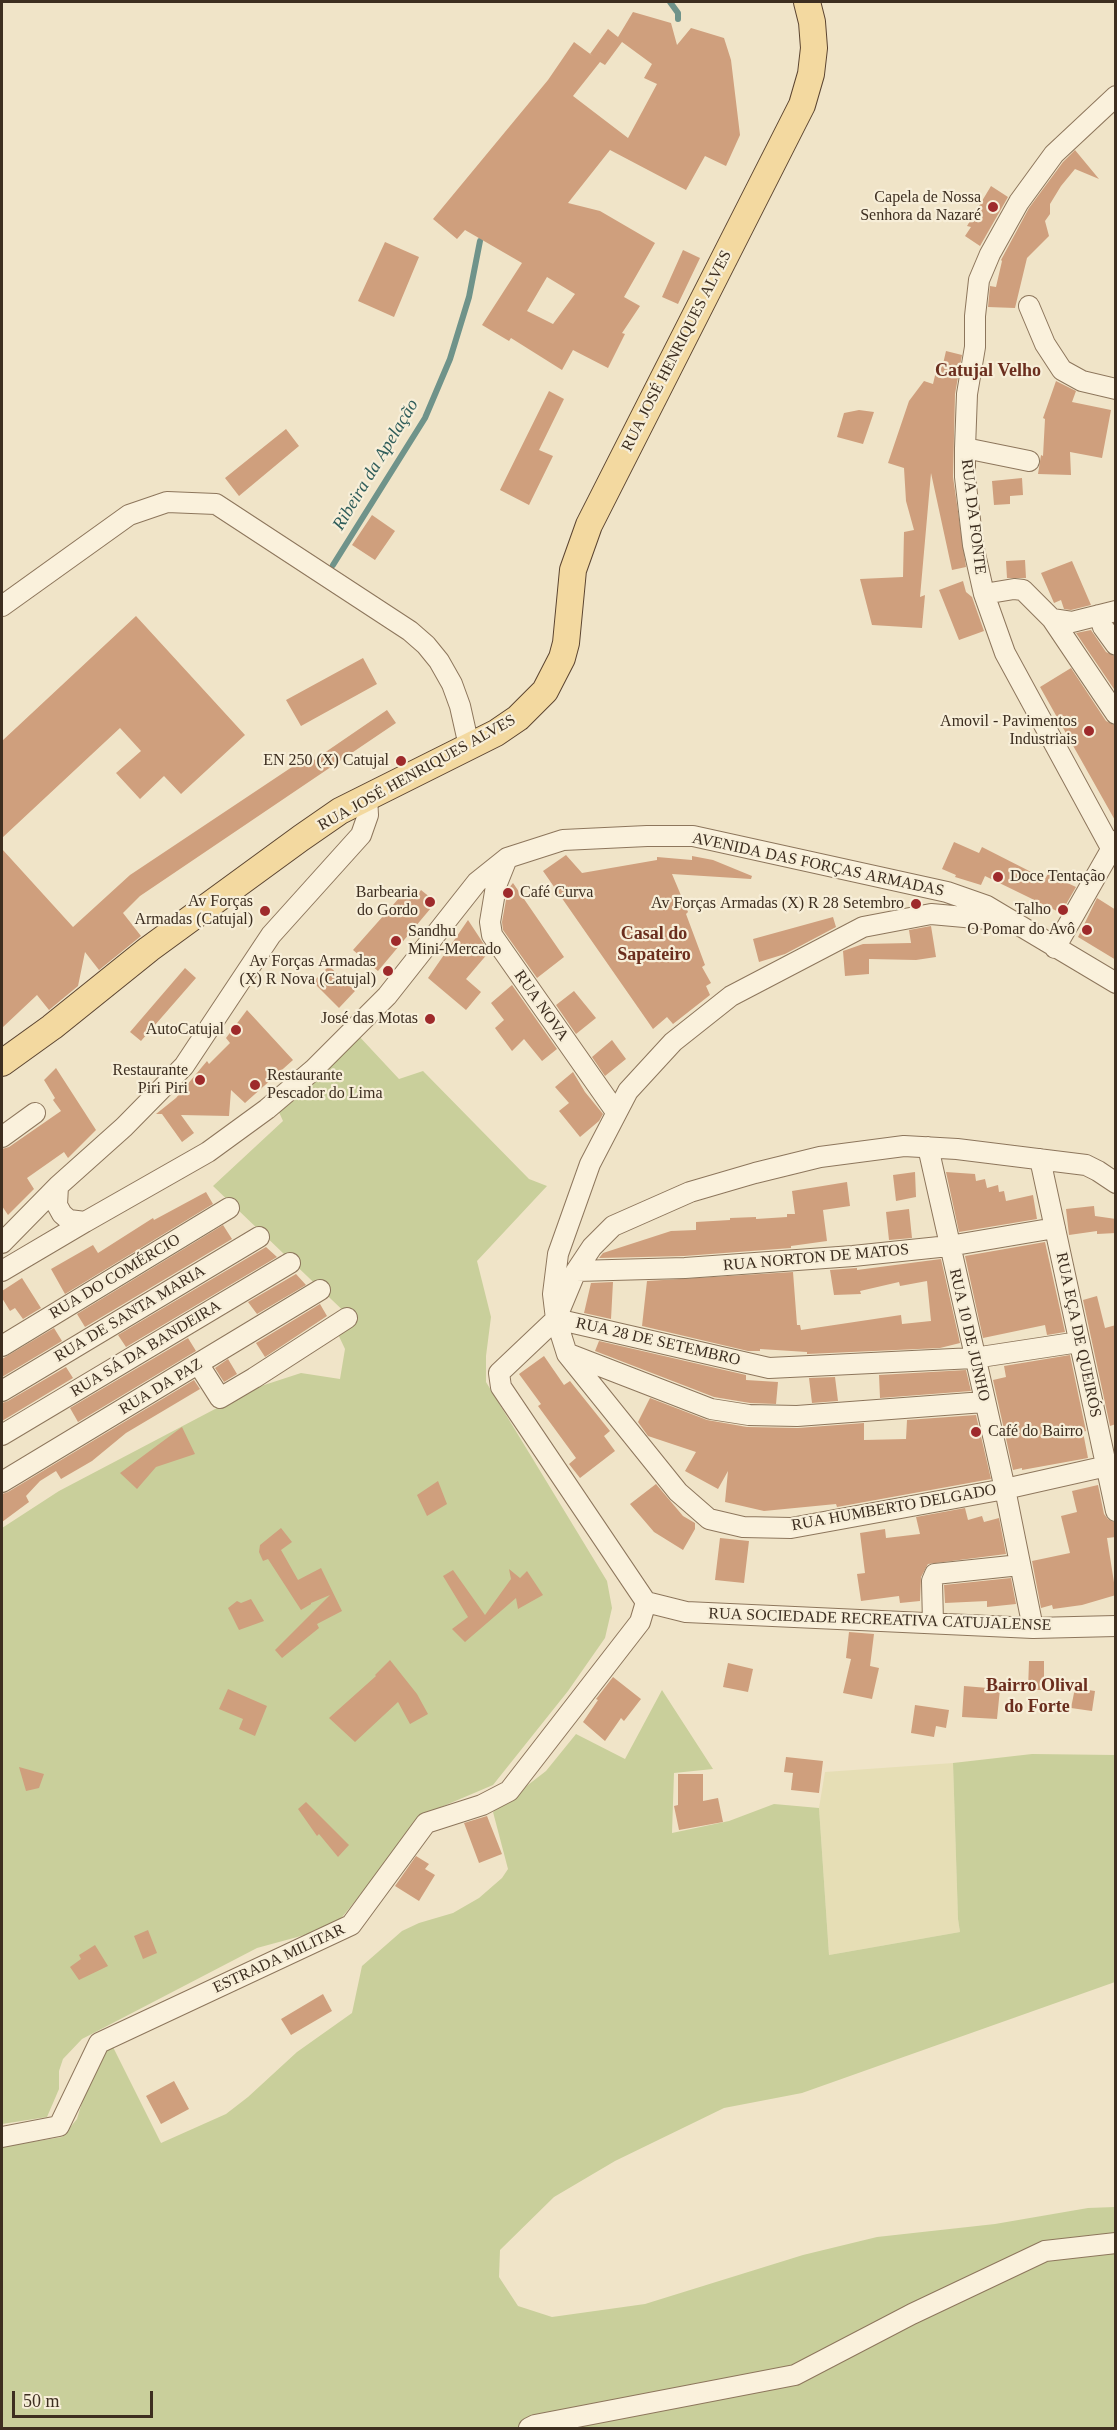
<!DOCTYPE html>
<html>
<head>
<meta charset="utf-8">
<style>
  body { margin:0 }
  #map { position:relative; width:1117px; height:2430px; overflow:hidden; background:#f0e4c8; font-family:"Times New Roman",serif }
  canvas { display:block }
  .frame { position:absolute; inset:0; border:3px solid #3d2e20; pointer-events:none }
  .scale { position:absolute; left:12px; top:2391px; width:141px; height:27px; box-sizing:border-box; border:3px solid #3d2e20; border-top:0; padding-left:8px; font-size:18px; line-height:21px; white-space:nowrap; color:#3d2e20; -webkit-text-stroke:4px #f7eed8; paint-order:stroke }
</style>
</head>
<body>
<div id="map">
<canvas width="1117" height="2430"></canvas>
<div class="frame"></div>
<div class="scale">50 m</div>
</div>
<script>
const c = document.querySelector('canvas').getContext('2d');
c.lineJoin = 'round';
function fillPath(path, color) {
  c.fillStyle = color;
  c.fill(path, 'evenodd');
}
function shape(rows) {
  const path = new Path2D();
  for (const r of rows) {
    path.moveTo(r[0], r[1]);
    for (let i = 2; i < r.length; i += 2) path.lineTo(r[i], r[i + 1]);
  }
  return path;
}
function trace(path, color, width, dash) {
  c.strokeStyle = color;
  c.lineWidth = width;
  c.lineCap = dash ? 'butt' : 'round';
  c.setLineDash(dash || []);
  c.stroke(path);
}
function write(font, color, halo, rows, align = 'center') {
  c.font = font + ' "Times New Roman",serif';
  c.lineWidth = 4.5;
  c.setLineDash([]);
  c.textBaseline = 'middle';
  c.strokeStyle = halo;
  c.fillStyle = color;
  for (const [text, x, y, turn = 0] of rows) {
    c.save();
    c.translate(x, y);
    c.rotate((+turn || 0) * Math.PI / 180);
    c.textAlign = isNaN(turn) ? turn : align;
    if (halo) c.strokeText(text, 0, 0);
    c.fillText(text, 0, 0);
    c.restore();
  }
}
fillPath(shape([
  [953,1763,958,1919,960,1932,829,1955,819,1808,825,1772]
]), '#e6deb5');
fillPath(shape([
  [357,1034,399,1079,423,1071,529,1179,547,1186,477,1261,491,1317,486,1356,486,1382,607,1581,612,1608,605,1638,568,1691,493,1785,427,1813,334,1927,257,1948,82,2039,63,2059,59,2071,59,2089,47,2117,2,2124,2,1528,59,1491,255,1388,301,1373,340,1379,345,1349,337,1332,355,1322,213,1186,283,1121,278,1110],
  [662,1690,713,1769,674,1773,672,1833,729,1821,774,1804,819,1808,829,1955,960,1932,958,1919,953,1763,1032,1754,1115,1755,1115,1982,802,2093,724,2108,615,2161,554,2197,500,2250,499,2277,518,2306,552,2317,645,2304,803,2255,877,2237,995,2224,1088,2208,1115,2207,1115,2428,2,2428,2,2147,62,2137,77,2119,90,2076,98,2057,112,2045,161,2143,226,2114,248,2097,297,2052,352,2013,362,1966,402,1931,419,1923,453,1913,479,1898,502,1878,508,1869,493,1812,546,1771,576,1734,625,1759]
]), '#c9cf9b');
trace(shape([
  [670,2,678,13,678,19],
  [333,565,425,418,450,359,469,297,480,241]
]), '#6f938a', 6);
fillPath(shape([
  [633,12,671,23,677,45,691,28,724,38,731,60,740,135,726,166,705,156,686,190,610,150,568,203,600,211,655,243,624,297,640,306,622,333,625,334,608,368,573,350,562,370,511,338,509,341,482,325,522,263,465,230,457,239,433,219,548,80,574,42,593,56,590,54,608,29,618,37],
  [622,42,652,64,644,78,657,84,628,138,573,96,600,62,605,65],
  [547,277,575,294,553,324,527,311],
  [1075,150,1099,179,1075,169,1061,186,1050,204,1050,214,1045,221,1049,236,1027,258,1015,308,988,307,990,286,996,287,1002,261,1001,260,1029,208,1063,162],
  [991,186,1008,197,980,246,965,236,971,227,967,226],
  [385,242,419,257,394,317,358,301],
  [683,250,700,258,678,304,662,297],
  [946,351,962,355,955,394,953,477,966,567,952,570,931,473,920,597,925,595,922,628,872,625,860,579,903,577,904,532,914,530,906,501,904,468,888,463,909,401,924,381,933,384,938,363,943,364],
  [1056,381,1076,391,1072,402,1111,410,1102,458,1070,452,1071,475,1038,474,1041,455,1043,456,1045,419,1043,418],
  [549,391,564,399,539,450,553,456,529,505,500,490],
  [859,410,874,412,863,444,837,437,844,413],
  [286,429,299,446,239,496,225,478],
  [1022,478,1023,495,1010,496,1010,504,994,505,992,481],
  [372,515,395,531,375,560,352,545],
  [1025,560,1026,578,1007,578,1006,561],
  [1072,561,1091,605,1071,610,1064,609,1061,600,1054,603,1041,573],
  [963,581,966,592,972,597,984,631,959,640,939,590],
  [136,616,245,735,181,794,164,776,140,799,116,773,141,751,120,728,2,838,2,741],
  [1091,630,1106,652,1116,657,1116,692,1076,633],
  [363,658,377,684,301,726,286,700],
  [1071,668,1106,721,1116,726,1116,822,1040,687],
  [387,710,396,723,140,896,123,913,141,936,99,970,85,952,78,986,49,1010,37,995,2,1028,2,849,73,927,130,875,307,757,311,762],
  [954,842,979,853,982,847,1045,879,1048,874,1076,887,1061,913,985,876,981,885,955,877,956,875,942,869],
  [566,855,582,873,657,860,657,857,692,860,692,856,713,860,752,876,751,879,672,874,688,912,686,914,705,965,702,967,711,983,706,986,710,995,673,1024,667,1017,653,1029,543,871],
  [513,883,564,957,537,978,503,930,502,922,508,889],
  [408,888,417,896,421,890,436,902,378,971,353,950],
  [1097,898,1116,910,1116,960,1078,937],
  [833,917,836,927,785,954,759,962,753,939],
  [468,920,489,952,466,979,481,992,466,1010,428,978],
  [931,926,936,957,916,960,869,959,869,974,845,976,843,951,863,944,911,943,909,930],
  [329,966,355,991,339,1008,313,982],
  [185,968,196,978,141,1041,130,1032],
  [512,985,557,1049,542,1061,524,1039,512,1051,495,1028,504,1020,491,1003],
  [574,991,596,1018,576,1034,556,1005],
  [247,1010,293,1060,245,1103,231,1090,229,1116,181,1115,194,1133,182,1142,162,1114,156,1114,176,1098,207,1061,209,1064,230,1043,226,1038],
  [612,1040,626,1059,605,1076,592,1057],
  [56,1068,96,1130,68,1158,64,1152,27,1178,34,1189,8,1215,2,1206,2,1149,9,1147,61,1111,53,1100,55,1098,44,1080],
  [573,1072,585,1092,603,1114,599,1121,580,1137,559,1111,569,1103,555,1087],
  [915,1172,916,1197,896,1201,893,1175],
  [946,1172,975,1174,976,1181,985,1179,987,1188,998,1185,999,1192,1004,1191,1006,1201,1033,1195,1037,1219,959,1232],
  [847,1182,850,1206,823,1210,827,1241,791,1246,791,1248,684,1256,599,1258,603,1253,671,1231,696,1230,696,1222,730,1220,730,1218,756,1217,756,1219,787,1217,787,1214,795,1214,792,1191],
  [206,1192,213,1204,65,1294,51,1269,93,1245,98,1253,153,1218,154,1220],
  [1094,1206,1095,1216,1116,1219,1116,1233,1097,1234,1097,1231,1069,1235,1066,1209],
  [909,1209,912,1238,889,1240,886,1212],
  [223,1225,232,1239,85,1327,77,1314],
  [1045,1242,1065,1332,1047,1335,1045,1325,983,1338,965,1256],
  [266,1247,277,1257,126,1347,118,1335],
  [941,1259,960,1343,940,1348,807,1354,807,1352,760,1349,760,1351,748,1351,642,1326,647,1281,793,1272,797,1325,800,1325,801,1330,901,1315,902,1324,931,1321,927,1281,900,1286,899,1282,860,1291,861,1294,834,1295,830,1270,857,1268,857,1270],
  [296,1274,306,1285,257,1314,248,1302],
  [22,1278,41,1308,23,1319,15,1308,10,1311,2,1298,2,1291],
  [613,1282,611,1319,584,1313,591,1283],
  [1097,1296,1105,1328,1116,1325,1116,1424,1110,1426,1083,1300],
  [320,1304,327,1316,265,1357,256,1343],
  [54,1328,62,1341,2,1377,2,1359],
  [188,1338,196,1351,78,1422,70,1408],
  [599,1341,746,1375,746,1380,778,1382,776,1404,750,1403,714,1397,595,1351],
  [1070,1355,1086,1431,1083,1432,1088,1458,1022,1470,1022,1468,1013,1470,993,1380,1006,1377,1004,1366],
  [544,1356,564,1385,570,1381,610,1431,604,1436,615,1451,580,1478,569,1464,576,1458,538,1406,541,1404,519,1374],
  [228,1359,237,1374,224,1382,215,1368],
  [66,1367,73,1378,2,1421,2,1403,8,1401],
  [966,1370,971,1391,880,1398,879,1375],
  [835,1377,838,1401,812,1403,809,1378],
  [194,1380,200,1389,126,1433,92,1461,61,1479,56,1471,40,1481,26,1496,29,1502,2,1522,2,1494,8,1492],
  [650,1398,707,1420,747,1427,798,1428,864,1423,864,1440,906,1439,907,1420,976,1415,991,1479,837,1507,836,1504,764,1511,725,1502,728,1471,718,1489,685,1471,696,1452,648,1436,638,1422],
  [182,1427,195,1454,156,1467,137,1489,120,1473],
  [438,1481,447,1504,427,1516,417,1495],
  [656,1484,683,1516,695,1523,695,1529,683,1550,654,1532,630,1504],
  [1098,1485,1104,1514,1108,1519,1116,1523,1116,1537,1107,1538,1116,1595,1082,1605,1053,1609,1052,1605,1041,1608,1032,1561,1070,1553,1061,1516,1077,1512,1072,1491],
  [965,1508,968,1520,982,1516,984,1522,999,1518,1006,1554,928,1564,921,1577,920,1601,900,1603,899,1596,861,1601,857,1574,865,1573,860,1533,885,1529,886,1538,920,1534,916,1517],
  [281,1528,292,1542,281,1550,298,1580,321,1568,342,1611,317,1624,319,1628,282,1658,275,1650,330,1595,311,1603,311,1604,301,1610,268,1559,263,1561,259,1552,260,1545],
  [720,1538,749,1541,744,1583,715,1580],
  [509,1569,520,1578,527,1571,543,1595,518,1609,516,1598,465,1642,452,1629,468,1617,443,1576,453,1570,485,1615,511,1579],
  [1011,1578,1016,1604,987,1607,987,1601,945,1603,944,1585],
  [251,1599,264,1621,239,1630,228,1608,237,1601,241,1603],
  [849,1632,874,1634,870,1666,879,1668,872,1699,843,1693,851,1659,846,1658],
  [390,1660,417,1694,428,1714,410,1724,398,1702,355,1742,329,1718,376,1676,375,1675],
  [1029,1661,1044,1661,1044,1690,1028,1690],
  [728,1663,753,1669,748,1692,723,1687],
  [613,1677,641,1699,624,1721,621,1718,605,1741,583,1722,598,1700,596,1699],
  [964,1686,1000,1689,997,1719,962,1717],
  [1075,1688,1095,1691,1092,1711,1071,1708],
  [228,1689,267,1706,255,1736,239,1729,243,1719,219,1709],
  [915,1705,949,1710,946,1728,936,1726,934,1737,911,1733],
  [786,1757,823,1761,819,1793,791,1790,793,1773,784,1772],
  [19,1767,44,1774,39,1788,26,1791],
  [678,1774,703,1774,703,1801,718,1798,723,1822,679,1830,674,1806,678,1805],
  [306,1802,349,1845,338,1857,319,1834,317,1836,298,1809],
  [487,1816,502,1854,479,1863,464,1823],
  [416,1856,429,1864,425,1869,435,1875,419,1901,395,1886],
  [148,1930,157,1953,143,1959,134,1936],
  [95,1945,108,1966,79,1980,70,1967,81,1959,79,1955],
  [323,1994,332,2011,291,2035,281,2019],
  [174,2081,189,2109,161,2124,146,2096]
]), '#cf9f7d');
const minor = shape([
  [1029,306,1045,344,1062,370,1082,381,1116,389],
  [965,448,1029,461],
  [984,594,1014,589,1023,590,1052,619,1072,622,1116,611],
  [2,606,129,515,167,502,216,504,410,631,426,645,439,661,452,684,460,706,469,746],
  [1099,615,1103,627,1116,645],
  [1052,619,1116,714],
  [1111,848,1005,653,984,594,973,545,965,477,965,448,967,394,975,347,975,316,979,280,990,254,1019,202,1054,154,1116,96],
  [506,861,496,886,490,922,492,935,616,1112],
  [1009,921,931,914,863,927,731,996,673,1042,628,1091,590,1164,558,1254,553,1294,556,1319,567,1354,678,1492,709,1519,743,1527,791,1528,1005,1489,1116,1464],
  [1055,948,1116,841],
  [2,1137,35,1113],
  [928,1147,1005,1489,1033,1628],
  [1040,1159,1116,1511],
  [58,1186,57,1205,62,1214,69,1220,85,1222,208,1152,267,1109,313,1070,387,996,477,882,507,858,563,840,647,836,693,836,947,892,987,906,1116,983],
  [2,1243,58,1186,124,1127,184,1066,271,935,361,835,368,815,367,797],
  [2,1271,85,1222],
  [576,1271,685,1268,853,1256,949,1246,1055,1228],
  [556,1319,769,1368,974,1358,1079,1342],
  [2,1346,229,1208],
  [569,1354,711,1409,749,1415,797,1416,984,1402],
  [199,1365,220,1398,254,1378,347,1318],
  [2,1391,259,1237],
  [2,1435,290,1263],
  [2,1482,320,1290],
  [646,1602,501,1387,499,1373,556,1319,576,1271,592,1247,613,1226,690,1192,755,1173,820,1157,904,1146,957,1149,1086,1165,1098,1171,1116,1183],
  [646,1602,686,1612,1033,1628,1116,1626],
  [933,1623,932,1581,935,1574,1020,1565],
  [2,2137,59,2126,99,2043,351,1925,426,1823,482,1805,509,1791,640,1622,646,1602],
  [529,2428,535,2425,795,2375,912,2314,1045,2251,1116,2243]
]);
const major = shape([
  [2,1063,52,1027,149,949,301,838,340,811,496,733,518,718,545,691,562,658,566,643,573,570,589,525,802,105,811,74,814,48,812,22,807,2]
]);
trace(minor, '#8d765c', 22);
trace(major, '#5b4430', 28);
trace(minor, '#faf1dc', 20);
trace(major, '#f3d9a0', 26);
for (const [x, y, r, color] of [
  [993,207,6,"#9e2a2b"],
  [1089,731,6,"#9e2a2b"],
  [401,761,6,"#9e2a2b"],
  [998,877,6,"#9e2a2b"],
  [508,893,6,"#9e2a2b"],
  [430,902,6,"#9e2a2b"],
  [916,904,6,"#9e2a2b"],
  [1063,910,6,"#9e2a2b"],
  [265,911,6,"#9e2a2b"],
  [1087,930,6,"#9e2a2b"],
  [396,941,6,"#9e2a2b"],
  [388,971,6,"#9e2a2b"],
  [430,1019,6,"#9e2a2b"],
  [236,1030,6,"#9e2a2b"],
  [200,1080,6,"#9e2a2b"],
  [255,1085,6,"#9e2a2b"],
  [976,1432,6,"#9e2a2b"]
]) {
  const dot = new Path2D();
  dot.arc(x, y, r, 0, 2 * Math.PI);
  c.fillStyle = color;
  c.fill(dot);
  trace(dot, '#f7eed8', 2);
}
write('16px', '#3d2e20', '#f7eed8', [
  ["Capela de Nossa",981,198],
  ["Senhora da Nazaré",981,216],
  ["Amovil - Pavimentos",1077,722],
  ["Industriais",1077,740],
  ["EN 250 (X) Catujal",389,761],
  ["Doce Tentação",1010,877,"left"],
  ["Barbearia",418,893],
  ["do Gordo",418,911],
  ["Café Curva",520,893,"left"],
  ["Av Forças",253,902],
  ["Armadas (Catujal)",253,920],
  ["Av Forças Armadas (X) R 28 Setembro",904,904],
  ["Talho",1051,910],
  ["O Pomar do Avô",1075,930],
  ["Sandhu",408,932,"left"],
  ["Mini-Mercado",408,950,"left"],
  ["Av Forças Armadas",376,962],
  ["(X) R Nova (Catujal)",376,980],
  ["José das Motas",418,1019],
  ["AutoCatujal",224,1030],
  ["Restaurante",188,1071],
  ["Piri Piri",188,1089],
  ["Restaurante",267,1076,"left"],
  ["Pescador do Lima",267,1094,"left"],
  ["Café do Bairro",988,1432,"left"]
], 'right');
write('16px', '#3d2e20', '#f7eed8', [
  ["RUA JOSÉ HENRIQUES ALVES",677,351,-63],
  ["RUA DA FONTE",973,517,83],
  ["RUA JOSÉ HENRIQUES ALVES",417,773,-29],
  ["AVENIDA DAS FORÇAS ARMADAS",818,865,12],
  ["RUA NOVA",541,1006,55],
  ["RUA NORTON DE MATOS",816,1258,-5],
  ["RUA DO COMÉRCIO",115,1277,-31],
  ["RUA DE SANTA MARIA",130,1314,-31],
  ["RUA 10 DE JUNHO",969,1335,77],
  ["RUA EÇA DE QUEIRÓS",1078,1335,78],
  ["RUA 28 DE SETEMBRO",658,1342,13],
  ["RUA SÁ DA BANDEIRA",146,1349,-31],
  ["RUA DA PAZ",161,1387,-31],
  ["RUA HUMBERTO DELGADO",894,1508,-10],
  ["RUA SOCIEDADE RECREATIVA CATUJALENSE",880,1620,2],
  ["ESTRADA MILITAR",279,1959,-25]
]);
write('bold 18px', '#6b2e1e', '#f7eed8', [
  ["Catujal Velho",988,371],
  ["Casal do",654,934],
  ["Sapateiro",654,955],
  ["Bairro Olival",1037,1686],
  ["do Forte",1037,1707]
]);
write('italic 18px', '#2f5d5a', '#f7eed8', [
  ["Ribeira da Apelação",376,465,-59]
]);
</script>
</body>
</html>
